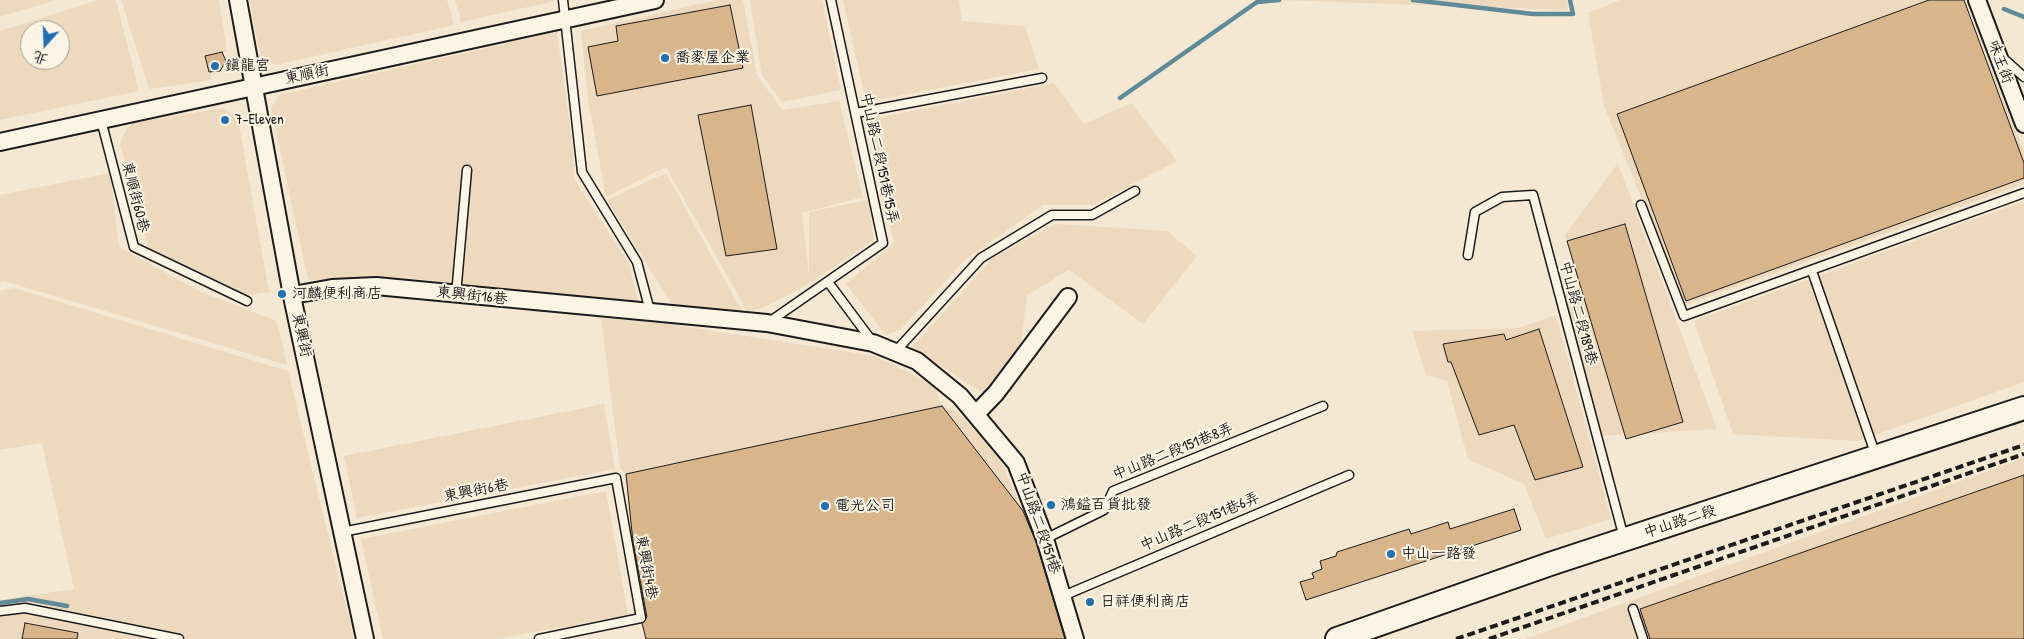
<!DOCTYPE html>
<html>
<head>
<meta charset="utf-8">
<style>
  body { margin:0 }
  #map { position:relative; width:2024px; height:639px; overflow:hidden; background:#f5e8d3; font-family:"Patrick Hand","LXGW WenKai TC",sans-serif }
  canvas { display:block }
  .north { position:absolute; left:20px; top:20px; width:50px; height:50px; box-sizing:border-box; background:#fcf5e5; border:1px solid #a29e95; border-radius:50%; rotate:200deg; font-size:14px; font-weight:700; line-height:20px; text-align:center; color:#1c1c1c }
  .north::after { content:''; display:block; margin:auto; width:18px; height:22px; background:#1f6fb2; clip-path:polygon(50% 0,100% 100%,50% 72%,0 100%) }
</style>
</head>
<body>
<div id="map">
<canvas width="2024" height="639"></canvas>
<div class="north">北</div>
</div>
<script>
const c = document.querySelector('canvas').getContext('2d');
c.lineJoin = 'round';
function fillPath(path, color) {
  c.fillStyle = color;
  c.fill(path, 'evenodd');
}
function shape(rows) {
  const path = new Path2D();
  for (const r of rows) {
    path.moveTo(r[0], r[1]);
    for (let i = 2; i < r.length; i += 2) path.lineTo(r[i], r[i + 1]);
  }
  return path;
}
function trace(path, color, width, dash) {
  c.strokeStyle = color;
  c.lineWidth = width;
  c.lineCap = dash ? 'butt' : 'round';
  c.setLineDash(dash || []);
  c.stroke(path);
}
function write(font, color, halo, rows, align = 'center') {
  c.font = font + ' "Patrick Hand","LXGW WenKai TC",sans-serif';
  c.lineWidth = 4;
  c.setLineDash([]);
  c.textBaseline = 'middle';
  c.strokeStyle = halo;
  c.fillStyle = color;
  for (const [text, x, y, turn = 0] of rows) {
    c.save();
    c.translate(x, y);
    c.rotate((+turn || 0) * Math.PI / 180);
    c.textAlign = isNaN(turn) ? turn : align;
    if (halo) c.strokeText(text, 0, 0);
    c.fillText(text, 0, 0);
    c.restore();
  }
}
fillPath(shape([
  [0,0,56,0,0,17],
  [98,0,116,0,139,91,0,120,0,31],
  [30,30,60,30,60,60,30,60],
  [121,0,219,0,227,51,205,59,212,80,149,89],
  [249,0,447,0,454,25,275,65,260,55],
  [455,0,554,0,555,1,461,22],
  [717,0,743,0,757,75,782,110,839,101,863,197,802,213,809,275,809,212,868,200,874,240,810,283,763,308,747,311,666,167,606,197,588,100,581,31],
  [750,0,822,0,841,90,782,102,762,75],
  [843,0,959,0,962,21,1025,26,1039,69,866,102],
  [1276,0,1567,0,1568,10],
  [1620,0,1964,0,2024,152,2024,184,1685,305,1604,106,1588,13],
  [557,32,573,148,574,179,629,263,638,302,407,278,308,280,271,108,279,95],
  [1054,83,1084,124,1131,103,1177,161,1093,205,1043,205,966,259,901,329,886,335,846,284,894,243,867,120],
  [224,108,238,119,269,292,243,296,148,248,120,144,124,134,132,123],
  [1618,163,1717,429,1602,436,1560,298,1580,286,1565,235],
  [110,173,119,247,201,292,277,321,287,365,4,281,0,282,0,195],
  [666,173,742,311,673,306,607,200],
  [2024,201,2024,382,1858,441,1733,434,1694,321],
  [1055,224,1167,231,1197,256,1143,324,1069,270,1027,295,1020,350,983,393,912,347,994,257],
  [14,288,288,371,354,639,0,639,0,600,74,589,42,443,0,450,0,291],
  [1556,315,1611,519,1546,539,1524,484,1468,459,1447,381,1426,375,1412,331,1518,328],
  [601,318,669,324,875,356,934,385,942,406,958,412,998,455,1030,528,1065,639,648,639,626,474,620,468],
  [604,404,615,469,357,518,344,456],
  [2024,458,2024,639,1525,639],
  [606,491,628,615,496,639,383,639,361,539]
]), '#edd9bd');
trace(shape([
  [1413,0,1533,14,1573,14,1570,0],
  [2004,9,2024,17],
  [1120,98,1257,2,1279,0],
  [0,603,28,599,67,606]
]), '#5f8b99', 4.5);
const building = shape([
  [1929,0,1964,0,2024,163,2024,178,1686,301,1617,114,1929,0],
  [730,5,743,68,597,96,588,47,618,41,616,26,730,5],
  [222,52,226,61,220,71,209,72,205,56,222,52],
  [751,105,777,249,726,256,698,115,751,105],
  [1625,224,1683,422,1626,439,1567,241,1625,224],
  [1539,329,1583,467,1535,480,1514,425,1479,435,1451,362,1448,362,1443,344,1504,334,1506,340,1539,329],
  [942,406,1023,511,1036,542,1065,639,646,639,642,623,647,617,633,542,626,474,942,406],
  [2024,475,2024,639,1650,639,1640,609,2024,475],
  [1514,509,1521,530,1306,600,1300,582,1314,578,1312,573,1322,569,1320,561,1336,556,1337,552,1409,529,1411,534,1448,522,1450,529,1514,509],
  [25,623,78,633,77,639,22,639,25,623]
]);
fillPath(building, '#d9b58b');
trace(building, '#1c1c1c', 1);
const service = shape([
  [563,0,582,172,637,262,650,311],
  [2003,58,2024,77],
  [856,113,1042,78],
  [101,120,134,247,247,301],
  [1641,205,1684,316,2024,193],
  [1468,255,1475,212,1502,197,1533,195,1624,538],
  [1812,271,1876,456],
  [828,282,872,341],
  [456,295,467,170],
  [769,322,883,243,831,0],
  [895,352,981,258,1052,215,1092,215,1135,191],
  [342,532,616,478,641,618,539,639],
  [1045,539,1104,510,1113,491,1323,406],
  [1063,596,1349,475],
  [1633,609,1643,639],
  [0,611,25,608,179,639]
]);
const minor = shape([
  [238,0,293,301,365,639],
  [1977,0,2024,124],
  [0,142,655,0],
  [293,295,332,288,376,286,767,323,873,343,917,361,960,396,1016,463,1045,539,1075,639],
  [976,414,996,393,1068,297]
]);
const secondary = shape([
  [1337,639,1550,564,2024,408]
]);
trace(service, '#1c1c1c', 11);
trace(minor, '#1c1c1c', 20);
trace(secondary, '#1c1c1c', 26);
trace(service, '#fcf5e5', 8);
trace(minor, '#fcf5e5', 16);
trace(secondary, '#fcf5e5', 22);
trace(shape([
  [1456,639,2024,445],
  [1489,639,2024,454]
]), '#1c1c1c', 4, [8, 4]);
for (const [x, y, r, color] of [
  [665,58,5,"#1f6fb2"],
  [215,66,5,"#1f6fb2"],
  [225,120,5,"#1f6fb2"],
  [282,294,5,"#1f6fb2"],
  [1051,505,5,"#1f6fb2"],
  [825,506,5,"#1f6fb2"],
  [1391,554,5,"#1f6fb2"],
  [1090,602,5,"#1f6fb2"]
]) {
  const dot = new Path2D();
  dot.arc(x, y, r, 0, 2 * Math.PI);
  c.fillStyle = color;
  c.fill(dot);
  trace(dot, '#fcf5e5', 2);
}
write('15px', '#1c1c1c', '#fcf5e5', [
  ["喬麥屋企業",675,58],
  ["鎮龍宮",225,66],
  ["7-Eleven",235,120],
  ["河麟便利商店",292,294],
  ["鴻鎰百貨批發",1061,505],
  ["電光公司",835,506],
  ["中山一路發",1401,554],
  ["日祥便利商店",1100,602]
], 'left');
write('15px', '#1c1c1c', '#fcf5e5', [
  ["味王街",2000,62,69],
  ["東順街",307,75,-12],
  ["中山路二段151巷15弄",879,158,78],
  ["東順街60巷",135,197,76],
  ["東興街16巷",472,296,6],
  ["中山路二段189巷",1578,313,75],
  ["東興街",301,335,78],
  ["中山路二段151巷8弄",1173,452,-22],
  ["東興街6巷",476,491,-11],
  ["中山路二段151巷6弄",1200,522,-23],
  ["中山路二段",1680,522,-18],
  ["中山路二段151巷",1038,523,71],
  ["東興街4巷",646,567,80]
]);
</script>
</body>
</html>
